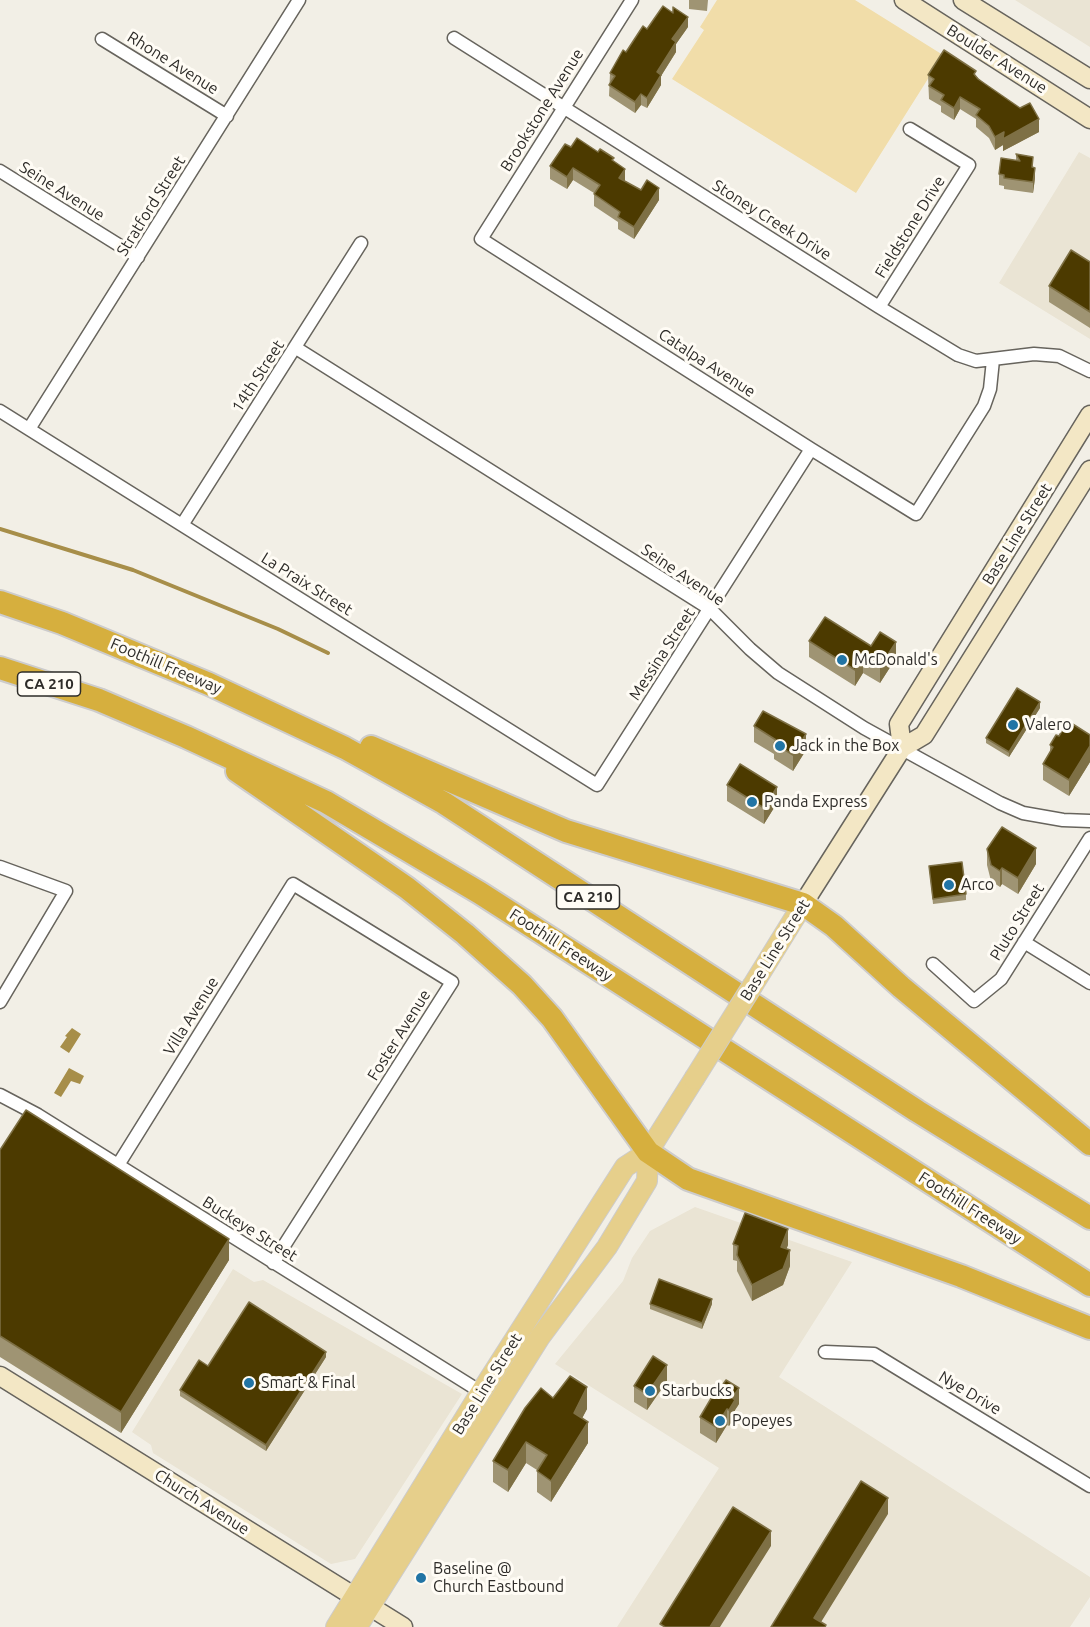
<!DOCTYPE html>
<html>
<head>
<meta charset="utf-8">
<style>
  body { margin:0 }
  canvas { display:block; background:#f2efe6 }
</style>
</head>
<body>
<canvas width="1090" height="1627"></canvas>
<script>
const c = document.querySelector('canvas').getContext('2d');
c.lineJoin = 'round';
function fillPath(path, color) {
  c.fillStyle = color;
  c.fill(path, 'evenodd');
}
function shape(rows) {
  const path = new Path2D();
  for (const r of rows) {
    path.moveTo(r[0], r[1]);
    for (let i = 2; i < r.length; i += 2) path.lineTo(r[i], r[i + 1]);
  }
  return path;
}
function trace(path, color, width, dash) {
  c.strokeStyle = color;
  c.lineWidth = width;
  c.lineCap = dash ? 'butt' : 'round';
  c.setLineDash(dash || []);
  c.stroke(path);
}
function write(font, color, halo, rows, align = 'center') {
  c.font = font + ' Ubuntu,sans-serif';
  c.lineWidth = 6;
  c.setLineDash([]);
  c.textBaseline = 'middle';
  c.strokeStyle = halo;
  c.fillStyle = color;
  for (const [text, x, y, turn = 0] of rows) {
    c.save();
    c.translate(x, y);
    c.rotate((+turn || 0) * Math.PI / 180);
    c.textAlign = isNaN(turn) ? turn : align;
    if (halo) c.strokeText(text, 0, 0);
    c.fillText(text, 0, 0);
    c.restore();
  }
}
fillPath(shape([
  [1015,0,1090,0,1090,47],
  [1079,152,1090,158,1090,339,999,283],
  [695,1207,852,1262,779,1377,1090,1577,1090,1597,1070,1627,617,1627,719,1468,555,1364,623,1281,632,1258,650,1231],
  [233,1269,254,1282,263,1280,462,1394,355,1559,331,1564,153,1453,151,1445,132,1432]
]), '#eae4d4');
fillPath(shape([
  [717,0,855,0,943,55,856,193,672,79,704,30,700,27]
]), '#f1dda9');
fillPath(shape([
  [72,1028,81,1034,69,1053,60,1047,67,1037,65,1036],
  [69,1068,84,1076,80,1084,71,1081,61,1097,54,1093]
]), '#a78e49');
trace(shape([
  [0,529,133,570,278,629,328,653]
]), '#a78e49', 4);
const street = shape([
  [632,0,481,239,811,449,916,514,984,406,990,389,993,360],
  [454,38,879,307,958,355,976,361,1034,354,1059,356,1090,371],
  [102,39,227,116],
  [0,171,138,257],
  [879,307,969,165,910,129],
  [296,348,710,609,750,649,778,673,864,728,1000,803,1023,813,1063,820,1090,821],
  [0,411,597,785,811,449],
  [29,429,299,0],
  [182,525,361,243],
  [0,867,66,891,0,1002],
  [1024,942,1090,983],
  [933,964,974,1001,1001,979,1090,838],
  [0,1095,38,1115,481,1392],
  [118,1165,293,884,452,982,273,1263],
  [825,1352,874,1354,1090,1486]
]);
const secondary = shape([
  [904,0,1090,119],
  [963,0,1090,79],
  [902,748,899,724,1090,415],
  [803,904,902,748,924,735,1090,470],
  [0,1376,403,1627]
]);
const primary = shape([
  [753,985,803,904],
  [336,1627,481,1392,625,1167,648,1152,694,1079],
  [357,1627,540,1337,607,1247,647,1181,648,1152]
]);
const highway = shape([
  [0,602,62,623,209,684,345,748,444,803,917,1111,1090,1218],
  [0,668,99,700,186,737,326,802,480,893,1090,1285],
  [371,747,566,831,803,904,834,926,901,987,1090,1144],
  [237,771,407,888,465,934,522,985,552,1018,648,1152,688,1179,961,1276,1090,1328]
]);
trace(street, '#67645d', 15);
trace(secondary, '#67645d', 21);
trace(primary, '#cdcccc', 22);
trace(highway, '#cdcccc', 26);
trace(street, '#fff', 12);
trace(secondary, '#f3e7c5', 18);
trace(primary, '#e6cf8b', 20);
trace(highway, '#d6af3e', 22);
const primaryBridge = shape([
  [694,1079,753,985]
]);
trace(primaryBridge, '#cdcccc', 22, []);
trace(primaryBridge, '#e6cf8b', 20);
fillPath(shape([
  [689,0,708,0,707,11,689,9],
  [688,27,676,44,676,52,661,76,661,85,647,108,641,105,635,113,609,96,610,73,626,52],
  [928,75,976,76,1039,132,1003,151,1003,145,995,150,989,138,976,127,976,119,960,109,954,120,941,112,941,106,929,99],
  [571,147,614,161,625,181,659,200,634,239,618,229,618,222,594,206,594,193,573,180,567,189,550,179,550,166],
  [1016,154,1033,167,1035,178,1033,193,1004,189,1004,186,999,185,999,174,1016,160],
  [1090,262,1090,328,1049,302,1049,286],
  [809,641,871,646,896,658,880,683,863,673,855,686,809,657],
  [1040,708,1009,757,986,743,986,738],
  [754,726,806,750,793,771,774,759,774,754,754,742],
  [1090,735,1090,762,1069,796,1043,780,1043,764,1050,752,1050,745,1059,736],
  [727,785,777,803,764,824,727,801],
  [987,849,1036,864,1018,894,1002,884,1000,887,991,881,987,865],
  [929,866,966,894,966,900,933,904],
  [0,1150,229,1260,121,1433,0,1357],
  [733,1244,788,1245,786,1249,790,1266,783,1285,752,1301,737,1271,737,1261,733,1260],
  [650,1304,712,1304,702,1329,650,1309],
  [326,1357,266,1451,180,1396,180,1390,208,1366],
  [667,1381,647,1410,634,1402,634,1386],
  [553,1398,587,1409,582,1418,588,1443,551,1502,537,1492,537,1470,526,1463,508,1492,493,1482,493,1461],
  [739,1404,735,1410,735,1416,729,1426,727,1425,716,1443,700,1433,700,1417]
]), '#9f9473');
fillPath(shape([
  [688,17,688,27,676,44,676,52,661,76,661,85,647,108,647,98,672,39],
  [641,94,641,105,635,113,635,102],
  [960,97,960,109,954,120,954,108],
  [1039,119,1039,132,1003,151,1003,145,995,150,995,137,1004,132],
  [573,168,573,180,567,189,567,177],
  [1035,168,1035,178,1033,193,1033,182],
  [625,169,625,181,619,178],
  [659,188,659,200,634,239,634,227],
  [896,642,896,658,880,683,880,667],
  [863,657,863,673,855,686,855,670],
  [1040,702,1040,708,1009,757,1009,752],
  [806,734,806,750,793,771,793,755],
  [1090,746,1090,762,1069,796,1069,780],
  [777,787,777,803,764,824,764,808],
  [1036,848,1036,864,1018,894,1018,878],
  [1002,868,1002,884,1000,887,1000,871],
  [788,1229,788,1245,781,1263,781,1247],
  [229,1239,229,1260,121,1433,121,1412],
  [790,1250,790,1266,783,1285,752,1301,752,1285],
  [712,1299,712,1304,702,1329,702,1323],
  [326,1352,326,1357,266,1451,266,1445],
  [667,1365,667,1381,647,1410,647,1394],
  [587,1387,587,1409,574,1434,574,1413],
  [739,1388,739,1404,735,1410,735,1416,729,1426,729,1410,732,1398],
  [727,1409,727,1425,716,1443,716,1427],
  [588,1422,588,1443,551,1502,551,1481],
  [526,1442,526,1463,508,1492,508,1470],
  [888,1498,888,1514,818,1627,814,1618],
  [771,1531,771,1546,720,1627,710,1627]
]), '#7e7045');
const building = shape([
  [663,6,673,13,673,7,688,17,672,39,676,42,657,72,661,75,647,98,641,94,635,102,609,85,615,76,610,73,623,50,626,52,643,26,647,29,663,6],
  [944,50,976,71,974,74,978,79,1020,108,1030,103,1039,119,1003,139,1004,132,995,137,989,126,976,115,980,109,960,97,954,108,941,100,944,95,929,86,934,79,928,75,944,50],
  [577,138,598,152,600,149,614,158,612,160,625,169,619,178,641,190,647,180,659,188,634,227,618,217,620,212,594,194,600,185,573,168,567,177,550,166,565,144,571,147,577,138],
  [1016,154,1033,157,1032,167,1035,168,1033,182,1004,178,1004,175,999,174,1001,158,1020,161,1016,154],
  [1071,250,1090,262,1090,312,1049,286,1071,250],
  [825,617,871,646,880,632,896,642,880,667,863,657,855,670,809,641,825,617],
  [1017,688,1040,702,1009,752,986,738,1017,688],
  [763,711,806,734,793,755,774,743,776,740,754,726,763,711],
  [1068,721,1090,735,1090,746,1069,780,1043,764,1053,747,1050,745,1056,735,1059,736,1068,721],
  [740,764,777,787,764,808,727,785,740,764],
  [1002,827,1036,848,1018,878,1002,868,1000,871,991,865,987,849,1002,827],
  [962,862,966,894,933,899,929,866,962,862],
  [26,1110,229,1239,121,1412,0,1336,0,1150,26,1110],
  [745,1213,788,1229,781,1247,790,1250,783,1269,752,1285,737,1255,738,1246,733,1244,745,1213],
  [659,1279,712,1299,702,1323,650,1304,659,1279],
  [249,1302,326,1352,266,1445,180,1390,199,1360,208,1366,249,1302],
  [653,1356,667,1365,647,1394,634,1386,653,1356],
  [570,1376,587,1387,574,1413,588,1422,551,1481,537,1471,547,1455,526,1442,508,1470,493,1461,525,1408,541,1388,553,1398,570,1376],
  [726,1380,739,1388,732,1398,735,1400,729,1410,727,1409,716,1427,700,1417,716,1390,718,1391,726,1380],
  [861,1481,888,1498,814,1618,826,1625,825,1627,771,1627,861,1481],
  [733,1507,771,1531,710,1627,665,1627,660,1624,733,1507]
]);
fillPath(building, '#4c3a00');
trace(building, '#7e7045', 1.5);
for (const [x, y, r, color] of [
  [842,660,6,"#2174a5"],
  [1013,725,6,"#2174a5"],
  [780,746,6,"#2174a5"],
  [752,802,6,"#2174a5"],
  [949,885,6,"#2174a5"],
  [249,1383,6,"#2174a5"],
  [650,1391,6,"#2174a5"],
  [720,1421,6,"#2174a5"],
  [421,1578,6,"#2174a5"]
]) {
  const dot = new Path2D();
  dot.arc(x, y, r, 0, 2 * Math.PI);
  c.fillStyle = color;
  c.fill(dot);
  trace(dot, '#fffcf5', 2);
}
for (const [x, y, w] of [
  [49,684,63],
  [588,897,63]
]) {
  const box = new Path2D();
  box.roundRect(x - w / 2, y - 12, w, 24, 4.5);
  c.fillStyle = '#fffcf5';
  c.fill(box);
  trace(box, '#2e2c29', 1.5);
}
write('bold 15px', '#2e2c29', null, [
  ["CA 210",49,684],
  ["CA 210",588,897]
]);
write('16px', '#2e2c29', '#fffcf5', [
  ["Boulder Avenue",997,59,32],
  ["Rhone Avenue",173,63,32],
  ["Brookstone Avenue",542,110,-58],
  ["Seine Avenue",62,191,32],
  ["Stratford Street",151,206,-58],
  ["Stoney Creek Drive",772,220,32],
  ["Fieldstone Drive",910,227,-58],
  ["Catalpa Avenue",707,363,33],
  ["14th Street",258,376,-57],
  ["Base Line Street",1017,534,-58],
  ["Seine Avenue",683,575,34],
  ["La Praix Street",307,584,32],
  ["Messina Street",662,654,-57],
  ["Foothill Freeway",166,666,23],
  ["Pluto Street",1017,922,-58],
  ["Foothill Freeway",561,945,33],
  ["Base Line Street",775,950,-58],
  ["Villa Avenue",191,1016,-58],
  ["Foster Avenue",399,1035,-58],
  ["Foothill Freeway",970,1208,33],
  ["Buckeye Street",250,1229,32],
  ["Base Line Street",487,1384,-58],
  ["Nye Drive",970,1393,31],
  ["Church Avenue",202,1502,32]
]);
write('16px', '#2e2c29', '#fffcf5', [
  ["McDonald's",854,660],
  ["Valero",1025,725],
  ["Jack in the Box",792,746],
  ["Panda Express",764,802],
  ["Arco",961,885],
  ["Smart & Final",261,1383],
  ["Starbucks",662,1391],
  ["Popeyes",732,1421],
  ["Baseline @",433,1569],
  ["Church Eastbound",433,1587]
], 'left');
</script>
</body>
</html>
